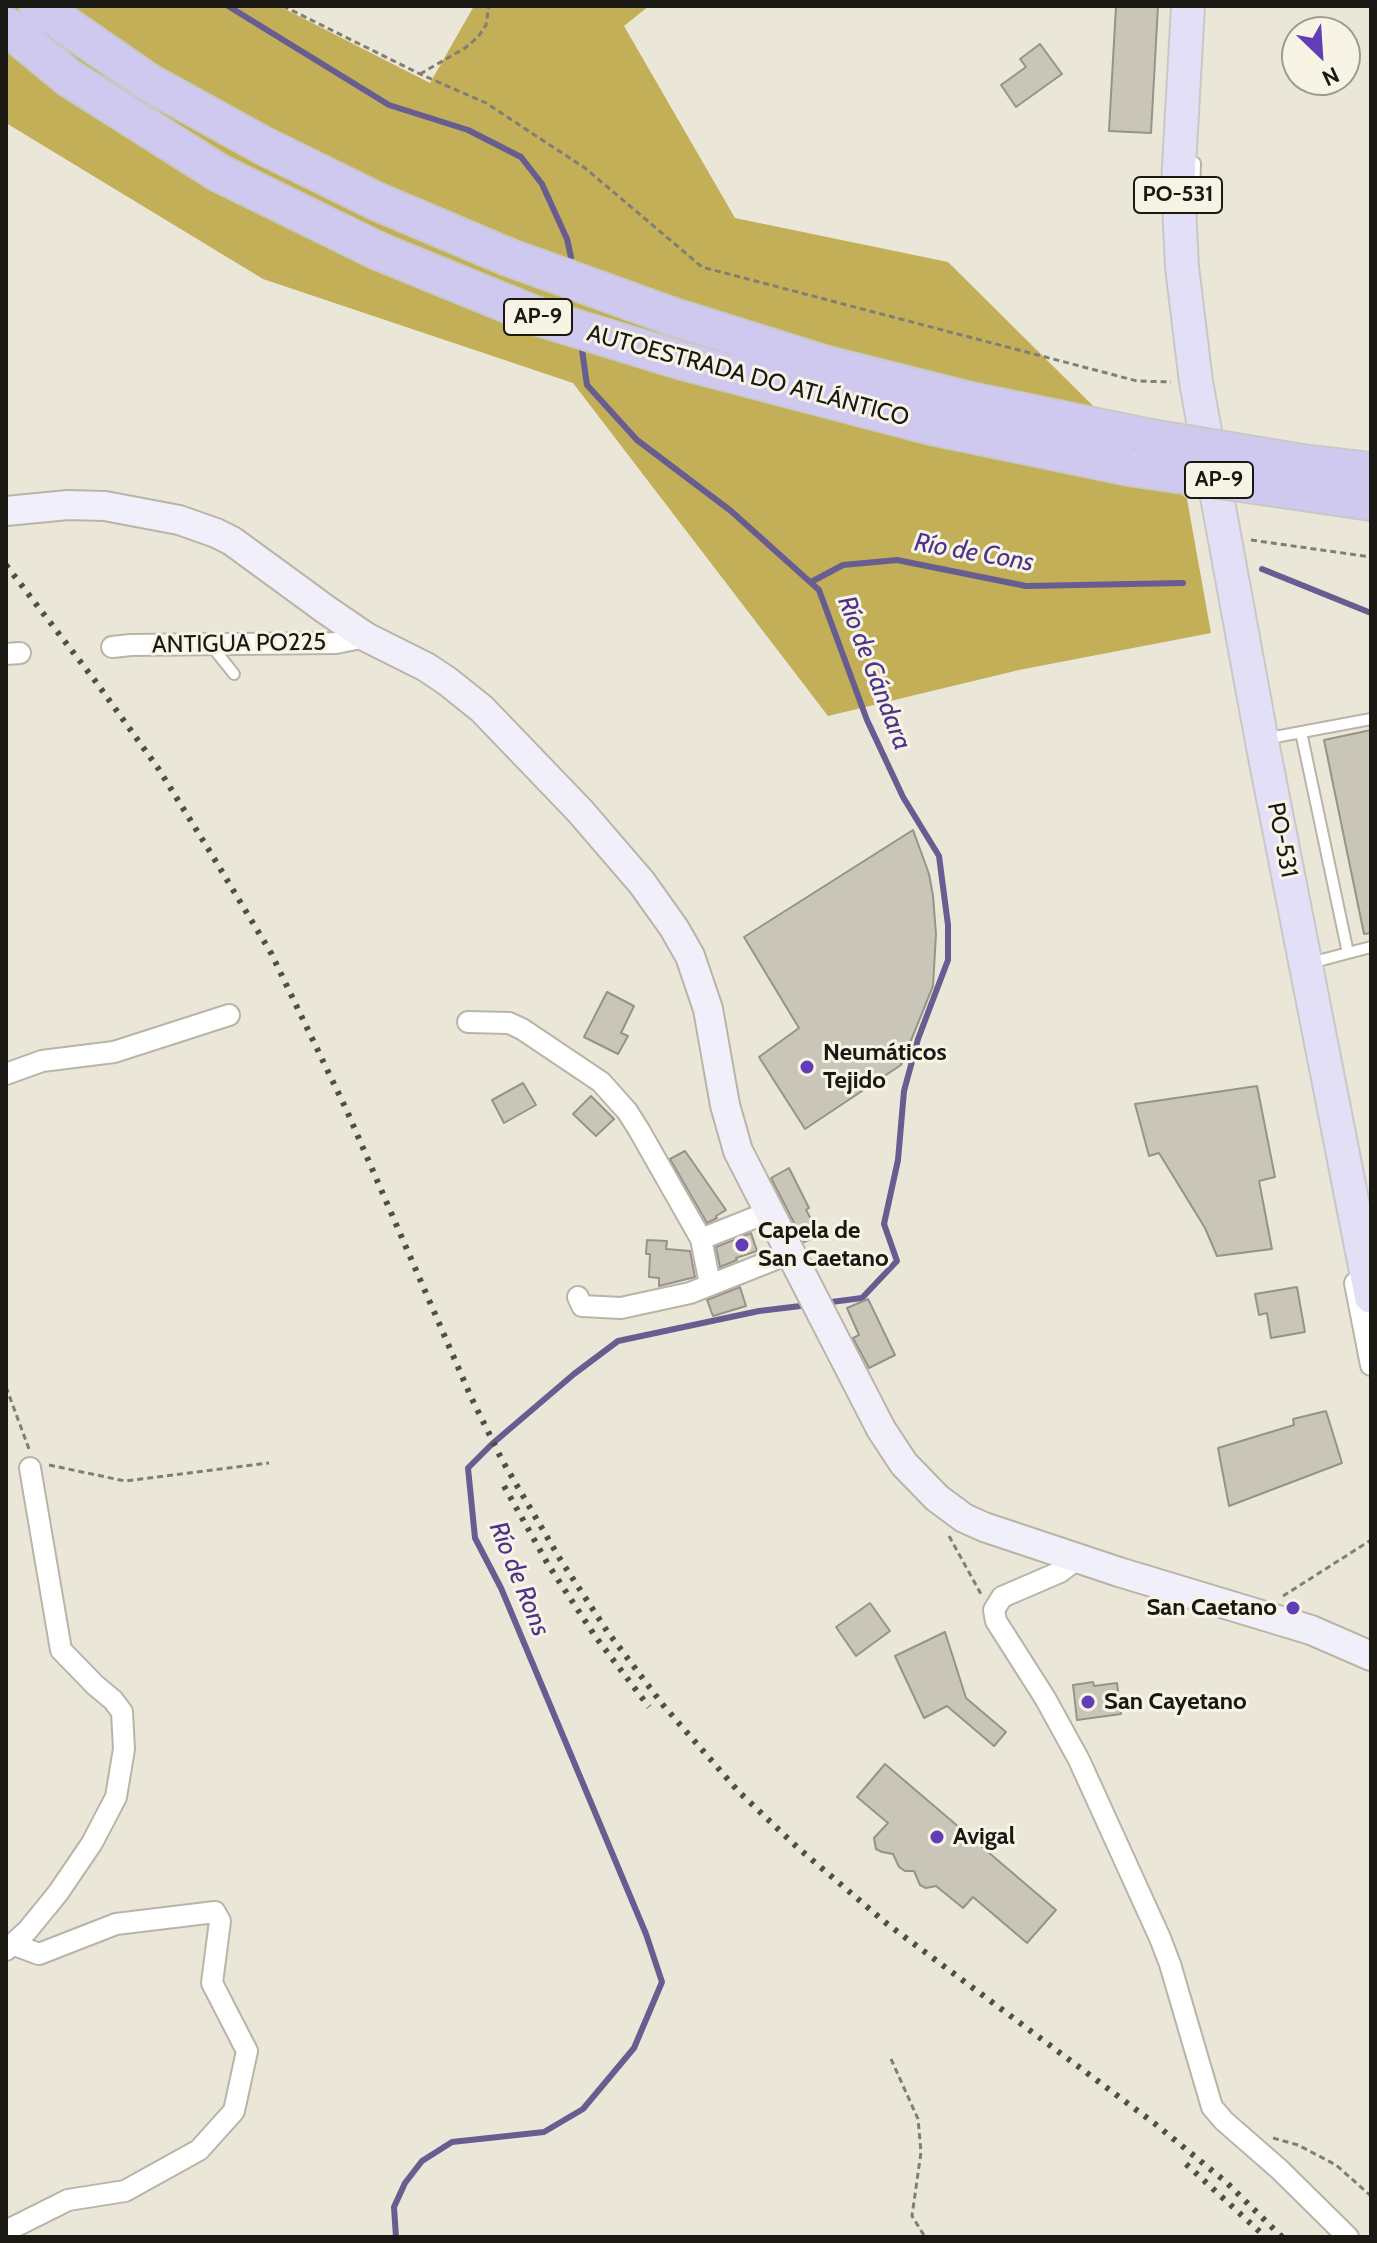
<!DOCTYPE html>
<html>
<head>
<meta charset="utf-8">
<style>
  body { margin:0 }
  #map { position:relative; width:1377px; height:2243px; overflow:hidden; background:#eae7d9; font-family:Cabin,sans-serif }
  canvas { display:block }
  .frame { position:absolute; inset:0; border:8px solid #191813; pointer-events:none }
  .north { position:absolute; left:1281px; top:16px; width:80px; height:80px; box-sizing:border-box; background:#f7f4e6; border:2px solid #9e9c92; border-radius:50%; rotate:155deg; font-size:22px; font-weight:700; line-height:32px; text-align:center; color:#191813 }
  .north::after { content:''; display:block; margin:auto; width:28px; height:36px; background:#623db5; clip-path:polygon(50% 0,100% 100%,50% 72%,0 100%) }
</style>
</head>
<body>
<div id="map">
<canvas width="1377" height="2243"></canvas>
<div class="frame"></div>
<div class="north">N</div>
</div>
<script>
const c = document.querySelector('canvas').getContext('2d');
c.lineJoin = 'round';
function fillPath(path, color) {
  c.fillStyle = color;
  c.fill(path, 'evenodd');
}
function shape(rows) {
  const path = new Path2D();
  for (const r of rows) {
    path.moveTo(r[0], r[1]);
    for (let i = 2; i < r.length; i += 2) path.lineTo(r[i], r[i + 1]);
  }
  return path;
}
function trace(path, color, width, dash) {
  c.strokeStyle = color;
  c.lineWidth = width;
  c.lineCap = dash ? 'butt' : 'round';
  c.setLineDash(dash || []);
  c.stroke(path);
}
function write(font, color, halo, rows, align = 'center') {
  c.font = font + ' Cabin,sans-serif';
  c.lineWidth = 6;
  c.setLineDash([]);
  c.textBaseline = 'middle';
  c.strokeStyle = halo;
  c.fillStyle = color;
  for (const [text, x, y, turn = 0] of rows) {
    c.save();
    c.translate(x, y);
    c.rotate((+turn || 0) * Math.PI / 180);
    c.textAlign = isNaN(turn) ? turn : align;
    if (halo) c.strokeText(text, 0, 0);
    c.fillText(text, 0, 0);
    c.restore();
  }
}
fillPath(shape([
  [6,6,279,6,430,83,474,6,649,6,624,26,735,218,948,262,1187,499,1211,633,1019,670,828,716,573,383,263,279,6,123]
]), '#c3af58');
trace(shape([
  [228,6,389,105,468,130,521,157,542,184,567,239,571,257],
  [582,350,587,385,637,440,731,511,819,590,867,720,903,797,939,856,948,925,948,960,918,1039,904,1091,898,1160,884,1224,897,1261,862,1298,824,1303],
  [1262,569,1371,613],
  [811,582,843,565,897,560,1026,586,1183,583],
  [396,2237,394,2207,405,2183,422,2161,452,2142,544,2132,583,2109,634,2048,662,1982,646,1934,501,1588,475,1538,468,1468,492,1444,574,1374,618,1341,759,1311,809,1305]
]), '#685d90', 6);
const building = shape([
  [1116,6,1158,6,1151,133,1109,131,1116,6],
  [1040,44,1062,74,1016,107,1001,85,1026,67,1020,59,1040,44],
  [1371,730,1371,933,1364,934,1324,740,1371,730],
  [913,830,929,874,933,896,936,934,933,986,901,1065,805,1129,759,1057,799,1028,744,937,913,830],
  [607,992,634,1006,621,1033,628,1036,618,1054,584,1037,607,992],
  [523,1083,536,1105,504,1123,492,1100,523,1083],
  [1257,1086,1275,1177,1259,1181,1272,1249,1217,1256,1205,1228,1159,1153,1149,1156,1135,1104,1257,1086],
  [591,1096,614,1119,596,1136,573,1114,591,1096],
  [685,1151,726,1210,716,1216,717,1218,707,1223,670,1159,685,1151],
  [789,1168,809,1208,806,1210,820,1235,804,1242,771,1178,789,1168],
  [751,1233,757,1251,736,1258,737,1260,720,1267,716,1247,751,1233],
  [647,1240,667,1241,666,1249,690,1251,695,1277,659,1286,659,1278,649,1277,650,1254,646,1254,647,1240],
  [740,1287,746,1306,713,1316,707,1300,740,1287],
  [1297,1287,1305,1332,1271,1338,1267,1313,1259,1315,1255,1294,1297,1287],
  [868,1299,895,1355,869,1368,853,1338,859,1335,847,1308,868,1299],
  [1326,1411,1342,1463,1229,1506,1218,1448,1294,1425,1293,1419,1326,1411],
  [870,1603,890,1631,856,1656,836,1627,870,1603],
  [945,1632,966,1698,1006,1732,994,1746,947,1706,924,1718,895,1656,945,1632],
  [1093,1682,1094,1686,1117,1683,1121,1714,1077,1720,1073,1685,1093,1682],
  [885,1764,1056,1910,1027,1943,973,1897,963,1908,936,1886,926,1888,920,1885,914,1871,905,1871,899,1867,893,1854,882,1852,876,1849,874,1838,888,1823,857,1797,885,1764]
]);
fillPath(building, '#c9c6b9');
trace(building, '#969487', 2);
const service = shape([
  [1194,199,1195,163],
  [210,644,234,674],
  [1301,732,1348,953,1318,961],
  [1275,737,1371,719],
  [1348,953,1371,947]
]);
const minor = shape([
  [112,647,131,645,336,643,366,637],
  [6,654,20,653],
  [468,1022,509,1023,522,1029,601,1082,617,1100,627,1111,639,1130,701,1239,710,1284],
  [6,1074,42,1061,114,1052,229,1015],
  [701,1239,769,1212],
  [1355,1283,1371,1365],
  [578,1297,582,1306,621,1308,653,1301,690,1293,791,1253],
  [1078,1558,1060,1572,1002,1597,994,1610,996,1621,1045,1698,1079,1760,1160,1938,1170,1964,1212,2107,1224,2121,1279,2169,1348,2237],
  [6,1950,27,1931,58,1893,92,1843,116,1797,124,1749,122,1712,113,1700,95,1685,61,1650,30,1468],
  [6,2231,68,2200,125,2191,199,2150,234,2111,247,2051,212,1983,220,1921,215,1912,116,1924,39,1954,12,1944]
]);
const secondary = shape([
  [6,511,68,505,105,506,179,520,216,533,232,541,325,609,366,637,426,667,447,681,482,709,580,811,642,883,674,928,690,956,708,1009,725,1105,738,1151,881,1429,904,1464,937,1498,964,1518,984,1527,1119,1572,1311,1630,1371,1656]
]);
const primary = shape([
  [1188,6,1178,184,1182,267,1196,382,1263,747,1371,1297]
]);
const motorway = shape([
  [38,6,148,82,264,146,378,202,508,257,671,316,827,365,966,400,1151,438],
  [6,26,69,78,219,173,378,251,542,318,679,360,931,426,1129,467],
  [1302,463,1371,471],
  [1310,493,1371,502]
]);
trace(service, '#b8b5a8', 14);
trace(minor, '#b8b5a8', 24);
trace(secondary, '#b8b5a8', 32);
trace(primary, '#c8c8c6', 36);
trace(motorway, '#c8c8c6', 40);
trace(shape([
  [283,6,420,74,486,103,585,168,702,267,1137,381,1171,382],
  [420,74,465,48,478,37,486,25,489,6],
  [1251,540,1371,557],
  [6,1387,29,1449],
  [49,1465,125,1481,269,1463],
  [949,1536,982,1596],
  [1283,1596,1371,1540],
  [891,2059,918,2119,921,2152,912,2216,925,2237],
  [1273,2138,1298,2145,1336,2165,1371,2196]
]), '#807e75', 3, [6, 4]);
trace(service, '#fff', 10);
trace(minor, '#fff', 20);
trace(secondary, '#f1effa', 28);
trace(primary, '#e2dff6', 32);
trace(motorway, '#cfc9f0', 36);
trace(shape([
  [6,565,96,682,158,768,212,855,271,953,347,1111,471,1397,502,1460,560,1559,607,1631,663,1705,739,1792,797,1847,886,1923,1154,2123,1226,2182,1282,2237],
  [504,1486,549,1566,595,1636,649,1707],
  [1186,2164,1260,2232]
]), '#504e47', 6, [4, 8]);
const motorwayBridge = shape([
  [1151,438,1302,463],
  [1129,467,1310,493]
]);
trace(motorwayBridge, '#c8c8c6', 40, []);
trace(motorwayBridge, '#cfc9f0', 36);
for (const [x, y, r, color] of [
  [807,1067,8,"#623db5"],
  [742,1245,8,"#623db5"],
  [1293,1608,8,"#623db5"],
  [1088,1702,8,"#623db5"],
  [937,1837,8,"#623db5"]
]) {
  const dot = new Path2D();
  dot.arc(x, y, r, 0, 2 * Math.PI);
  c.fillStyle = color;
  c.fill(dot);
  trace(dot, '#f7f4e6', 3);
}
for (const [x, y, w] of [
  [1178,195,88],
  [538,317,68],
  [1219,480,68]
]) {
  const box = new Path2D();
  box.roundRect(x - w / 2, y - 18, w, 36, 6);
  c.fillStyle = '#f7f4e6';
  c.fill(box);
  trace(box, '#191813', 2);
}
write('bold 22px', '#191813', null, [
  ["PO-531",1178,195],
  ["AP-9",538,317],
  ["AP-9",1219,480]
]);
write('24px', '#191813', '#f7f4e6', [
  ["AUTOESTRADA DO ATLÁNTICO",748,376,15],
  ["ANTIGUA PO225",239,644,-1],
  ["PO-531",1282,840,79]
]);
write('bold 24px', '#191813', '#f7f4e6', [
  ["Neumáticos",823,1053],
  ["Tejido",823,1081],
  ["Capela de",758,1231],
  ["San Caetano",758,1259],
  ["San Caetano",1277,1608,"right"],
  ["San Cayetano",1104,1702],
  ["Avigal",953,1837]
], 'left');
write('italic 26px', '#4d338b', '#f7f4e6', [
  ["Río de Cons",974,553,10],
  ["Río de Gándara",874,673,69],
  ["Río de Rons",519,1579,68]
]);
</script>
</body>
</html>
